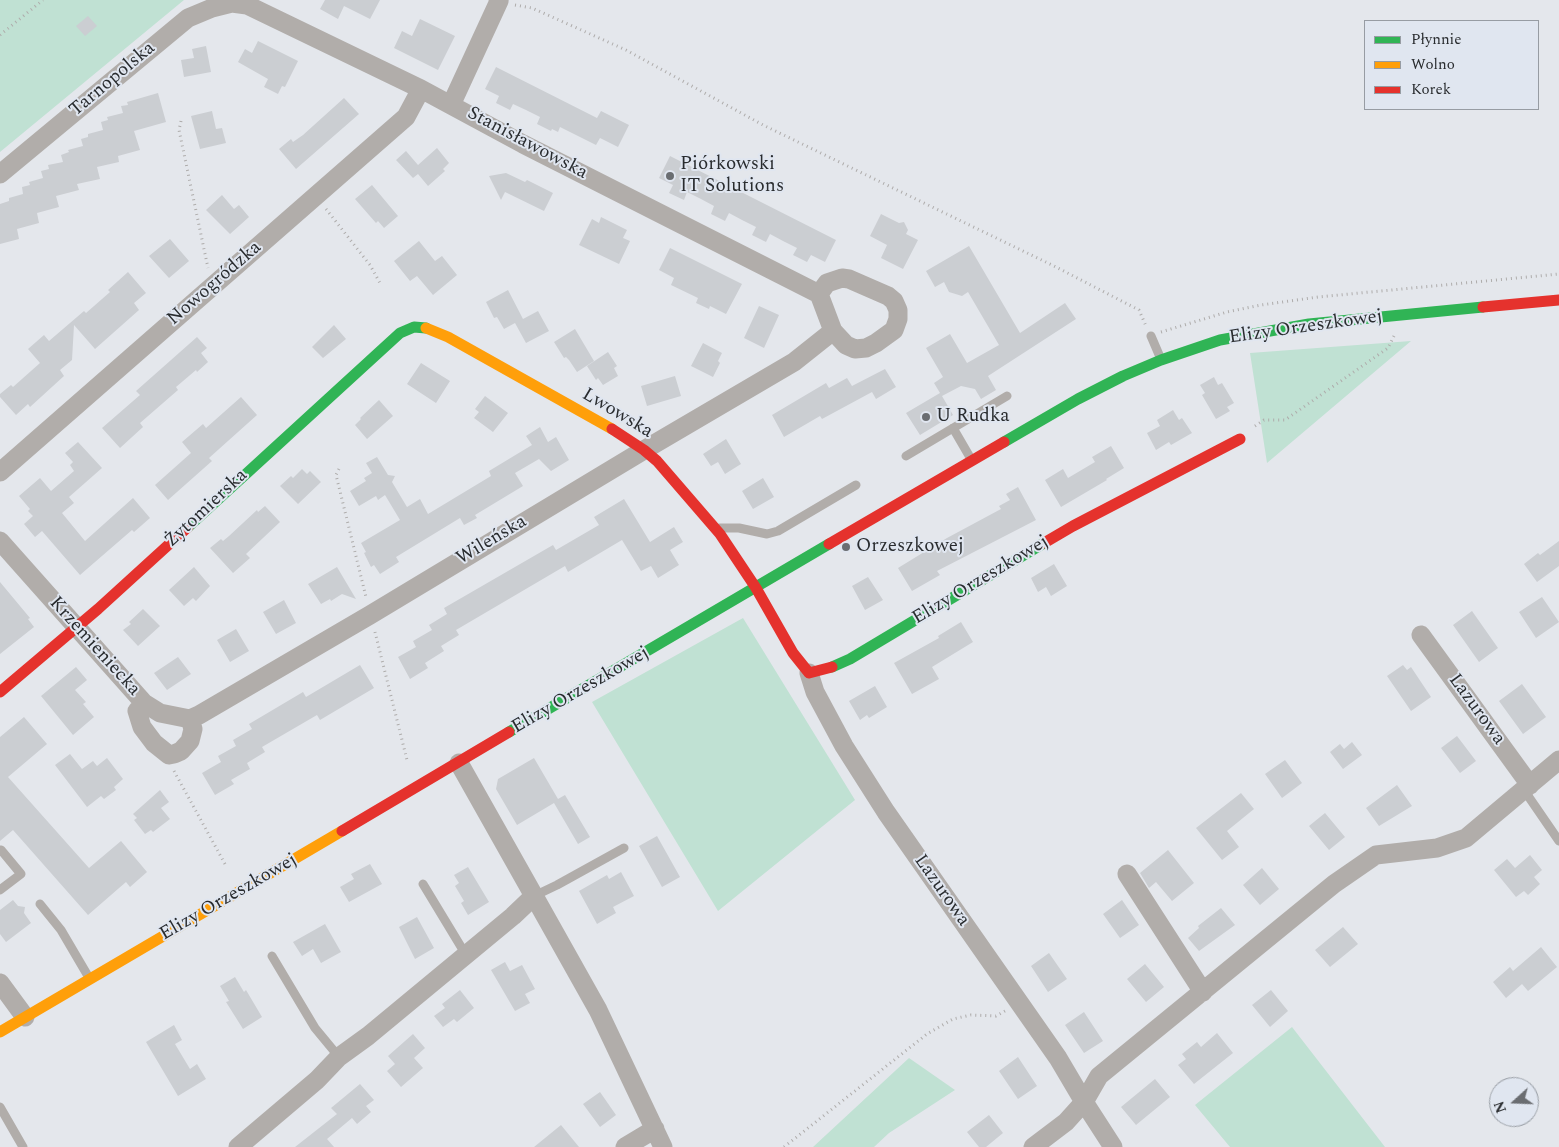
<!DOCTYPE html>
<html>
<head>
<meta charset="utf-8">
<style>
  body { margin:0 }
  #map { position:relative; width:1559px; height:1147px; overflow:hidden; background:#e4e7ec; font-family:Spectral,serif }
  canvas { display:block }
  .legend { position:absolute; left:1364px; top:20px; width:175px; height:90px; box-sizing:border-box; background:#e0e6f0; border:1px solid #979ca3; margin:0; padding:6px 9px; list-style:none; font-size:15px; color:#292c2f }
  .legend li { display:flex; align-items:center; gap:10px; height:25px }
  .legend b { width:25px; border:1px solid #979ca3 }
  .north { position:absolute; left:1489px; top:1077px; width:50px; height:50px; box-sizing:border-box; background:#e0e6f0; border:1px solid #979ca3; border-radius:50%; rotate:250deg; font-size:14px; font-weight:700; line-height:20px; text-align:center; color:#292c2f }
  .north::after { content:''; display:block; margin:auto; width:18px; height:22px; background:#6a6d71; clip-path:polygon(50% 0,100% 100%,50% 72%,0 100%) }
</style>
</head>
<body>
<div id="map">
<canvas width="1559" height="1147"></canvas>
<ul class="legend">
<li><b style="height:6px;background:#30b455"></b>Płynnie</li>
<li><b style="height:6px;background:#ff9f0a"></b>Wolno</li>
<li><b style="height:6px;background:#e5322d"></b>Korek</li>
</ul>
<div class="north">N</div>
</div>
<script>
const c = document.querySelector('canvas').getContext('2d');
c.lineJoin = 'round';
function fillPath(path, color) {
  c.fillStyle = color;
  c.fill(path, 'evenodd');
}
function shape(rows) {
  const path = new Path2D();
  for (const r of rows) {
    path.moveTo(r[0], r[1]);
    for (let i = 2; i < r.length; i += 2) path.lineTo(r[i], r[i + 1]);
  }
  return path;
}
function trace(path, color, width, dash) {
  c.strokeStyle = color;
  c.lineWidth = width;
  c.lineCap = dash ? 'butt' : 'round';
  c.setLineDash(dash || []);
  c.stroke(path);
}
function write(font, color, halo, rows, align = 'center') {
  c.font = font + ' Spectral,serif';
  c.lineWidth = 4;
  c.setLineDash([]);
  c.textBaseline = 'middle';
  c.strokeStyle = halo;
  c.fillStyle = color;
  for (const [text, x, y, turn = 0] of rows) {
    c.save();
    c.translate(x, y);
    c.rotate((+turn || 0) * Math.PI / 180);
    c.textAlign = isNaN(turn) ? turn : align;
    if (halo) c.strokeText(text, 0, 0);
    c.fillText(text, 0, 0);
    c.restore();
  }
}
fillPath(shape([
  [0,0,184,0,0,152],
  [1411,341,1267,463,1250,353],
  [743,618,855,800,718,911,592,702],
  [1292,1027,1385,1147,1230,1147,1195,1105],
  [909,1058,955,1090,889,1133,874,1147,813,1147]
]), '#c0e1d3');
fillPath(shape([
  [325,0,380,0,370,19,344,6,338,19,320,9],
  [88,16,97,26,85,36,76,26],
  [420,19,455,36,438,70,394,48,402,31,412,36],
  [258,41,298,61,285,87,282,86,278,94,264,87,268,79,238,62,245,49,252,53],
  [206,46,211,72,184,77,181,60,194,58,192,49],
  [496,67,597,118,601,111,629,125,618,147,600,138,596,145,560,127,558,132,552,129,551,131,537,124,540,117,526,110,513,104,510,110,496,103,499,96,485,89],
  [158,93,166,122,134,131,140,150,118,156,119,162,97,167,100,179,77,184,79,190,56,196,59,207,37,213,39,223,17,229,19,239,0,244,0,204,9,201,9,198,23,194,22,187,30,185,29,182,43,178,41,171,49,169,48,165,63,162,61,155,69,152,68,150,83,146,81,139,88,137,88,134,103,130,101,122,108,120,107,117,123,113,121,106,128,105,127,102],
  [344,98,359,114,296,169,279,149,291,139,293,142,303,135],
  [212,111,216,129,222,128,226,143,200,149,191,116],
  [437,148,449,163,443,169,445,171,428,186,418,174,413,178,396,160,406,151,418,165],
  [670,156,836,240,825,262,811,255,807,262,793,255,797,248,783,241,770,234,766,242,752,235,756,227,742,220,729,213,725,221,711,214,714,206,701,199,687,192,684,200,669,193,673,185,659,178],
  [506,173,525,182,527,180,553,193,544,211,505,192,501,200,489,176],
  [372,185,398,216,384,228,378,221,376,223,355,199],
  [222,195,234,209,239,205,249,217,230,234,206,210],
  [881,214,899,223,904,222,908,230,906,234,918,240,903,269,881,258,887,245,870,236],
  [601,217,627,230,623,238,630,241,619,264,579,245,592,219,599,223],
  [170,239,189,261,169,278,149,256],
  [419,241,435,261,442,256,457,275,433,295,417,276,410,281,394,261],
  [969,246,1020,333,1065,303,1076,319,988,376,996,390,981,399,975,389,961,386,942,396,953,415,920,435,906,413,940,393,934,383,943,377,926,348,950,334,967,363,999,345,968,292,962,296,949,292,944,282,935,287,926,271],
  [670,248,742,284,726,314,710,306,709,309,696,303,698,298,671,285,674,278,659,270],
  [128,272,146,293,134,303,139,310,95,349,74,325,72,360,60,370,64,376,30,407,28,404,16,415,0,397,0,394,11,385,13,387,40,363,28,349,44,335,49,341,84,311,86,313,110,292,108,290],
  [508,290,523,319,538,311,549,331,526,343,515,323,504,329,497,317,494,318,486,302],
  [759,306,779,315,764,348,744,338],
  [334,325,346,339,323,358,312,347],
  [575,329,594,361,577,372,569,360,566,357,564,358,554,342],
  [197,337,207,348,201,353,208,362,197,372,196,370,176,387,178,390,140,423,143,427,120,448,102,428,140,395,136,391],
  [703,343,722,353,718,361,720,363,713,377,691,366],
  [608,352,617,366,614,368,618,376,603,385,598,378,596,380,587,366],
  [421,363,450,381,436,403,407,384],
  [885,369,896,387,876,399,872,392,822,419,820,416,784,437,772,415,826,383,829,388,847,378,852,386],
  [675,376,681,396,647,406,641,386],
  [1214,377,1218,385,1222,383,1234,403,1227,407,1230,411,1216,419,1202,395,1205,393,1200,385],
  [485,396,508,413,493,432,474,418,479,412,475,409],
  [241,397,257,415,209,458,212,461,168,500,155,485,191,453,182,442,203,424,206,428],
  [379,400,393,416,367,439,355,425,361,419,360,418],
  [1173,410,1179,420,1182,418,1192,433,1171,445,1169,442,1156,450,1147,433,1160,426,1157,420],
  [540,427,548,442,556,437,569,460,551,471,539,459,515,473,523,486,475,515,477,518,464,525,460,518,396,557,399,562,380,574,374,565,371,567,364,553,366,552,361,543,400,520,385,495,378,500,376,496,359,506,350,491,366,481,364,478,372,473,366,463,377,457,388,475,395,476,392,482,407,507,420,499,428,514,491,476,489,471,532,445,526,436],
  [726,439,741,464,725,474,718,462,711,466,703,454],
  [78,442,102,468,69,497,74,503,62,513,85,541,133,498,150,518,134,532,132,530,80,575,42,531,35,537,24,524,33,516,28,511,30,509,19,496,40,478,51,491,74,471,70,465,73,462,65,453],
  [1111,446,1124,468,1106,479,1107,480,1061,507,1045,480,1063,469,1068,478,1095,462,1092,457],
  [302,469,307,474,310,471,321,482,298,504,280,486,291,476,293,478],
  [763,478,774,497,753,509,742,491],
  [1018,487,1036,520,937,571,940,575,912,591,898,568,947,538,1001,509,999,506,1010,500,1006,494],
  [624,499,650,542,674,527,683,542,670,550,679,565,658,578,651,566,641,571,622,540,568,572,565,566,456,630,459,635,441,646,444,651,425,663,428,668,410,679,398,657,416,647,413,641,432,630,429,625,447,614,444,608,553,545,556,550,599,525,594,517],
  [265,506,280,522,246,554,250,558,233,573,210,548,221,539,223,541,229,536,257,510,258,512],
  [1559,541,1559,566,1537,582,1524,564,1538,553,1540,555],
  [1054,564,1067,586,1051,596,1046,587,1038,592,1031,578],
  [194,567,210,586,196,601,193,598,184,606,169,590],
  [337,567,356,599,342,594,331,601,330,599,321,604,308,584],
  [868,577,883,600,865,610,852,586],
  [0,582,30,618,28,619,34,627,0,654],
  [1542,597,1559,622,1536,638,1519,612],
  [284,600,296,623,276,634,263,612],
  [143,609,160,626,138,646,123,630,131,624,129,622],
  [1472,611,1498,648,1479,662,1453,625],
  [961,622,973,642,932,667,939,679,912,694,894,663,939,638,938,636],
  [236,629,249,651,230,662,217,640],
  [178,657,191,674,167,690,154,673],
  [360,665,374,688,320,720,317,715,262,747,265,752,247,763,250,769,231,780,234,784,215,795,202,773,221,762,218,756,236,746,233,740,252,729,249,724,303,692,306,697],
  [1403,665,1407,670,1411,667,1431,697,1411,711,1387,676],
  [76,667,87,680,75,690,86,702,83,704,94,717,73,735,41,696],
  [1522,684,1546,717,1523,734,1499,701],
  [875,686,887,707,869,718,867,715,860,720,849,701],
  [24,717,47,744,8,777,89,868,121,841,147,872,130,887,126,882,88,915,13,830,0,841,0,737],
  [1457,736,1476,761,1460,773,1441,748],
  [1352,742,1362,755,1343,769,1330,752,1340,744,1344,749],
  [70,754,82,769,93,761,97,766,107,758,123,779,114,787,116,790,104,799,101,796,87,807,55,765],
  [534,758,558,799,565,795,590,837,578,844,554,803,517,825,496,789,498,779],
  [1285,760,1302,783,1282,798,1265,774],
  [1397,785,1412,806,1379,826,1366,808],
  [160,790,169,802,161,808,170,819,153,832,151,830,145,834,134,820,137,818,133,814],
  [1241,793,1254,809,1227,831,1239,847,1222,860,1196,828],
  [1325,813,1345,837,1329,850,1309,826],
  [657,836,680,877,662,887,639,846],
  [1168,850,1194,883,1172,901,1156,882,1149,888,1140,873],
  [1530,855,1542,870,1534,877,1540,884,1528,895,1524,891,1516,897,1494,870,1507,859,1515,868],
  [370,864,382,884,349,902,340,887,354,879,351,874],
  [468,867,489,902,468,915,461,903,464,901,455,886,459,883,454,875],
  [1262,868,1279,889,1260,905,1243,885],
  [621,872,634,896,613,907,616,913,597,924,579,891,607,875,609,879],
  [13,900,18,906,25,907,24,913,31,923,6,942,0,934,0,910],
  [1122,900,1139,925,1120,938,1103,914],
  [1221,908,1235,925,1199,951,1188,938,1199,928,1198,926],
  [417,917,434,948,415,959,399,927],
  [325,924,341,952,321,963,313,949,302,956,293,942],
  [1343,927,1358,944,1330,967,1315,950],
  [1541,947,1557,967,1528,991,1522,984,1506,998,1493,982,1510,967,1513,971],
  [1049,953,1067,979,1048,992,1031,966],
  [505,962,510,971,522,965,535,989,525,994,530,1003,515,1011,491,970],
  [1145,964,1164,987,1146,1002,1127,979],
  [235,977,244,992,246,990,262,1017,243,1029,226,1002,229,1001,220,986],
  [460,990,474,1008,457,1022,454,1019,443,1027,434,1016,445,1008,442,1004],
  [1271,990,1288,1011,1270,1027,1252,1005],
  [1084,1012,1103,1041,1084,1053,1065,1025],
  [174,1025,182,1040,175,1044,190,1069,197,1064,206,1079,178,1096,146,1042],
  [1217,1033,1233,1053,1194,1084,1178,1065,1186,1059,1182,1054,1197,1042,1201,1047],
  [413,1034,425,1048,414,1058,423,1068,401,1087,387,1071,395,1064,388,1056],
  [1018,1057,1037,1086,1018,1099,999,1071],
  [1155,1079,1170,1097,1136,1125,1121,1107],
  [360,1084,374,1100,366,1106,371,1112,357,1124,352,1118,327,1139,334,1147,295,1147,337,1114,331,1108],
  [600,1092,616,1115,600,1127,583,1104],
  [989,1115,1003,1133,986,1147,979,1147,967,1132],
  [561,1125,579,1147,534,1147]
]), '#cbced2');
trace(shape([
  [515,5,532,8,626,50,763,125,1054,266,1139,310,1146,326],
  [0,35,43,0],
  [181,121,179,130,208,268],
  [326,209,370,265,380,283],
  [1161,332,1227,312,1261,305,1318,297,1559,274],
  [1255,426,1264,420,1285,420,1388,348,1394,336],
  [339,469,336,475,366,597],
  [375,632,407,760],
  [174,771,225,864],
  [784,1147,927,1034,953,1019,971,1015,996,1016,1005,1011]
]), '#aeacab', 3, [1, 4]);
trace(shape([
  [1151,336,1160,357],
  [953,428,971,459],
  [906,456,1007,396],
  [720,528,739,528,767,534,778,531,856,485],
  [1524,790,1559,841],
  [423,884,466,955],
  [0,890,21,874,1,850],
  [534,896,557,885,624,848],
  [40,904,61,930,88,976],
  [272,956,315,1028,339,1057],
  [0,1107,23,1147]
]), '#b1adaa', 9);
trace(shape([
  [232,3,247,5,421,89,523,144,819,294],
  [451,105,499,1,498,0],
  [0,174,188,18,212,8,232,3,233,0],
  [819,294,833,331],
  [0,472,406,117,421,89],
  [0,541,144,703,160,713,190,719,199,715,370,615,644,450,794,362,833,331,846,345,855,349,866,348,876,343,894,330,898,319,898,310,894,301,888,296,849,279,842,278,827,283,819,294],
  [1421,635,1530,785],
  [809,673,815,692,844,746,886,812,1058,1058,1084,1102,1099,1076,1334,884,1376,855,1437,848,1466,838,1559,760],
  [144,703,137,711,142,727,154,743,169,755,174,754,181,751,190,741,193,729,190,719],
  [1127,874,1203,992],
  [534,896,598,1010,663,1147],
  [0,983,25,1017],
  [238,1147,317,1080,339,1057,368,1036,513,916,534,896,459,763],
  [625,1147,655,1129],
  [1033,1147,1066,1122,1084,1102,1113,1147]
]), '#b1adaa', 19);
trace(shape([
  [1004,442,1078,399,1123,376,1161,360,1220,340,1309,324,1483,307],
  [188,527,400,333,414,327,426,328],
  [832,667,850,659,1044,543],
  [509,732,829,544]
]), '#30b455', 11);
trace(shape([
  [426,328,448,337,612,429],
  [0,1032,342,831]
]), '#ff9f0a', 11);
trace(shape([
  [1483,307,1559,300],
  [612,429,644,450,657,461,720,534,756,588,793,653,809,673,832,667],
  [1044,543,1073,526,1240,439],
  [829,544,1004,442],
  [0,692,98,609,188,527],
  [342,831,509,732]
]), '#e5322d', 11);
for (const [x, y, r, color] of [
  [670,176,5,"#6a6d71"],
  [926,417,5,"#6a6d71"],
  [846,547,5,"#6a6d71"]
]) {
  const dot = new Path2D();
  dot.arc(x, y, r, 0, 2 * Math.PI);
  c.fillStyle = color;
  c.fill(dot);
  trace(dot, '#e0e6f0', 2);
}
write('19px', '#292c2f', '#e0e6f0', [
  ["Tarnopolska",113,80,-40],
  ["Stanisławowska",527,144,28],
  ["Nowogródzka",215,284,-41],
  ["Elizy Orzeszkowej",1306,328,-8],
  ["Lwowska",617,414,31],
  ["Żytomierska",207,509,-43],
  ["Wileńska",492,541,-31],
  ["Elizy Orzeszkowej",981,581,-31],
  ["Krzemieniecka",94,647,48],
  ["Elizy Orzeszkowej",581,691,-30],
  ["Lazurowa",1476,710,54],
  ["Lazurowa",941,891,55],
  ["Elizy Orzeszkowej",229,898,-30]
]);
write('19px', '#292c2f', '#e0e6f0', [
  ["Piórkowski",680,165],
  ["IT Solutions",680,187],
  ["U Rudka",936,417],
  ["Orzeszkowej",856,547]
], 'left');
</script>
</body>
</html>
